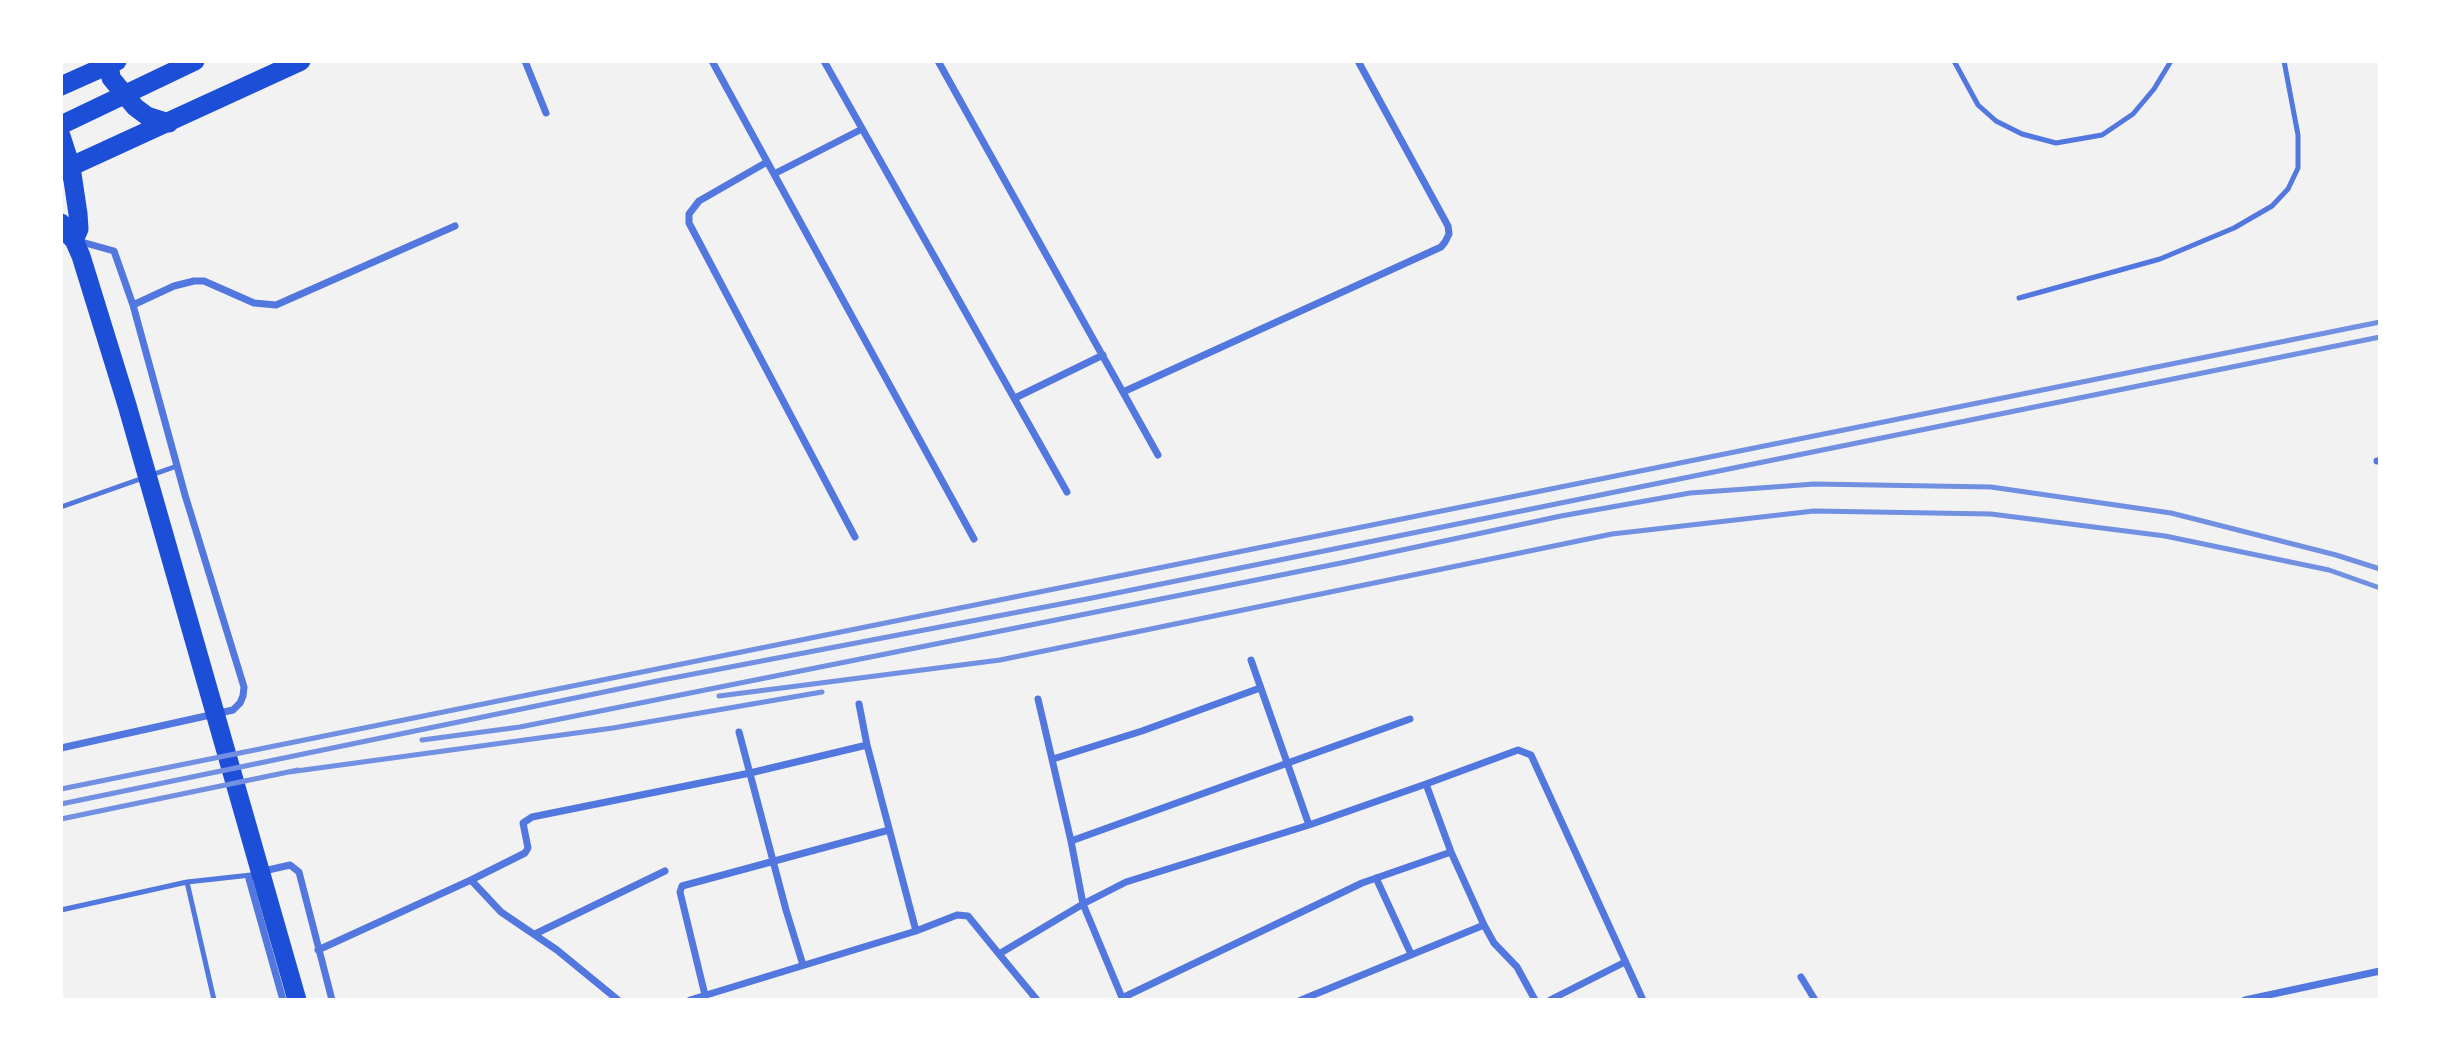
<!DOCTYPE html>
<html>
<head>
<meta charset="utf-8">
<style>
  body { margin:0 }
  #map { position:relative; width:2441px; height:1061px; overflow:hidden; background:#f2f2f2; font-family:"PT Sans Narrow",sans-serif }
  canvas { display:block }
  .frame { position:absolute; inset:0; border:63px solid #fff; pointer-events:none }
</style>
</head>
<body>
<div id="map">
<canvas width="2441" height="1061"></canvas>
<div class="frame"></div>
</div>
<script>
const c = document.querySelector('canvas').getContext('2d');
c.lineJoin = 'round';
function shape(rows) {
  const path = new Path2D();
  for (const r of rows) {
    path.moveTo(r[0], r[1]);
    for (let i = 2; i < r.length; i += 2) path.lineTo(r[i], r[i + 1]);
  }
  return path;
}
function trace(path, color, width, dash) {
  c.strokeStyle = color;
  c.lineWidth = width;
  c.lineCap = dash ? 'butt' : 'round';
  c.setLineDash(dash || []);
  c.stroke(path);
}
trace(shape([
  [1954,61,1978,105,1996,121,2022,134,2056,143,2102,135,2133,114,2154,89,2171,61],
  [2019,298,2160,259,2234,228,2272,206,2288,189,2298,168,2298,135,2284,61],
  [61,507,177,466],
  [187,882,214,1000],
  [61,910,187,882,251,875]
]), '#5277de', 5);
trace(shape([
  [525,61,546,113],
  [712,61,974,539],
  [824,61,1067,492],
  [938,61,1158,455],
  [767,162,699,201,689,214,689,223,855,537],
  [774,174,862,129],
  [78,241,114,251,133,305],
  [1123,392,1441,247,1445,242,1449,234,1448,226,1358,61],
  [1015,398,1103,355],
  [2377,461,2380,461],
  [1251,660,1309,825],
  [859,704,867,745,916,931],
  [739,732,786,910,803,965],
  [61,748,233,710,240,703,243,696,244,687,185,495,133,305,174,286,194,281,204,281,254,303,276,305,455,226],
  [1053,759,1142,731,1260,688],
  [1071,841,1410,719],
  [1376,878,1411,954],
  [471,880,525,853,528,848,523,823,532,817,750,773,867,745],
  [535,934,665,871],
  [318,950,471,880,501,912,557,950,618,1000],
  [1801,977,1815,1000],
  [705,995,680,892,682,886,889,830],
  [1122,998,1362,883,1451,852],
  [283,1000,249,879,255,873,290,865,299,872,332,1000],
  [690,1000,916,931,957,915,968,916,999,954],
  [1037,1000,999,954,1083,904,1071,841,1038,699],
  [1123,1000,1083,904,1126,882,1309,825,1426,784],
  [1301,1000,1484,925],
  [1535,1000,1517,967,1494,943,1484,925,1451,852,1426,784,1518,750,1531,755,1643,1000],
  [1550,1000,1625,962],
  [2245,1000,2380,971]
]), '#5277de', 7);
trace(shape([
  [109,61,111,78,135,107,147,116,169,123],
  [61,86,117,61],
  [61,125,195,61],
  [61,136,71,167,78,214,79,229,74,240],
  [61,171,301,61],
  [61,223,67,233,74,240,81,256,127,405,297,1000]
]), '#1d4ed8', 19);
trace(shape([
  [719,696,1000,660,1612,534,1814,511,1991,514,2165,536,2329,570,2380,588],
  [422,740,520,727,1346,562,1561,516,1690,493,1815,484,1991,487,2171,513,2336,555,2380,569],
  [289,772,613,728,822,692],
  [61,789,2380,322],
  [61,804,662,680,1092,598,2380,337],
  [61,819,298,770]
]), '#7290e2', 5);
</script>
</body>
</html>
